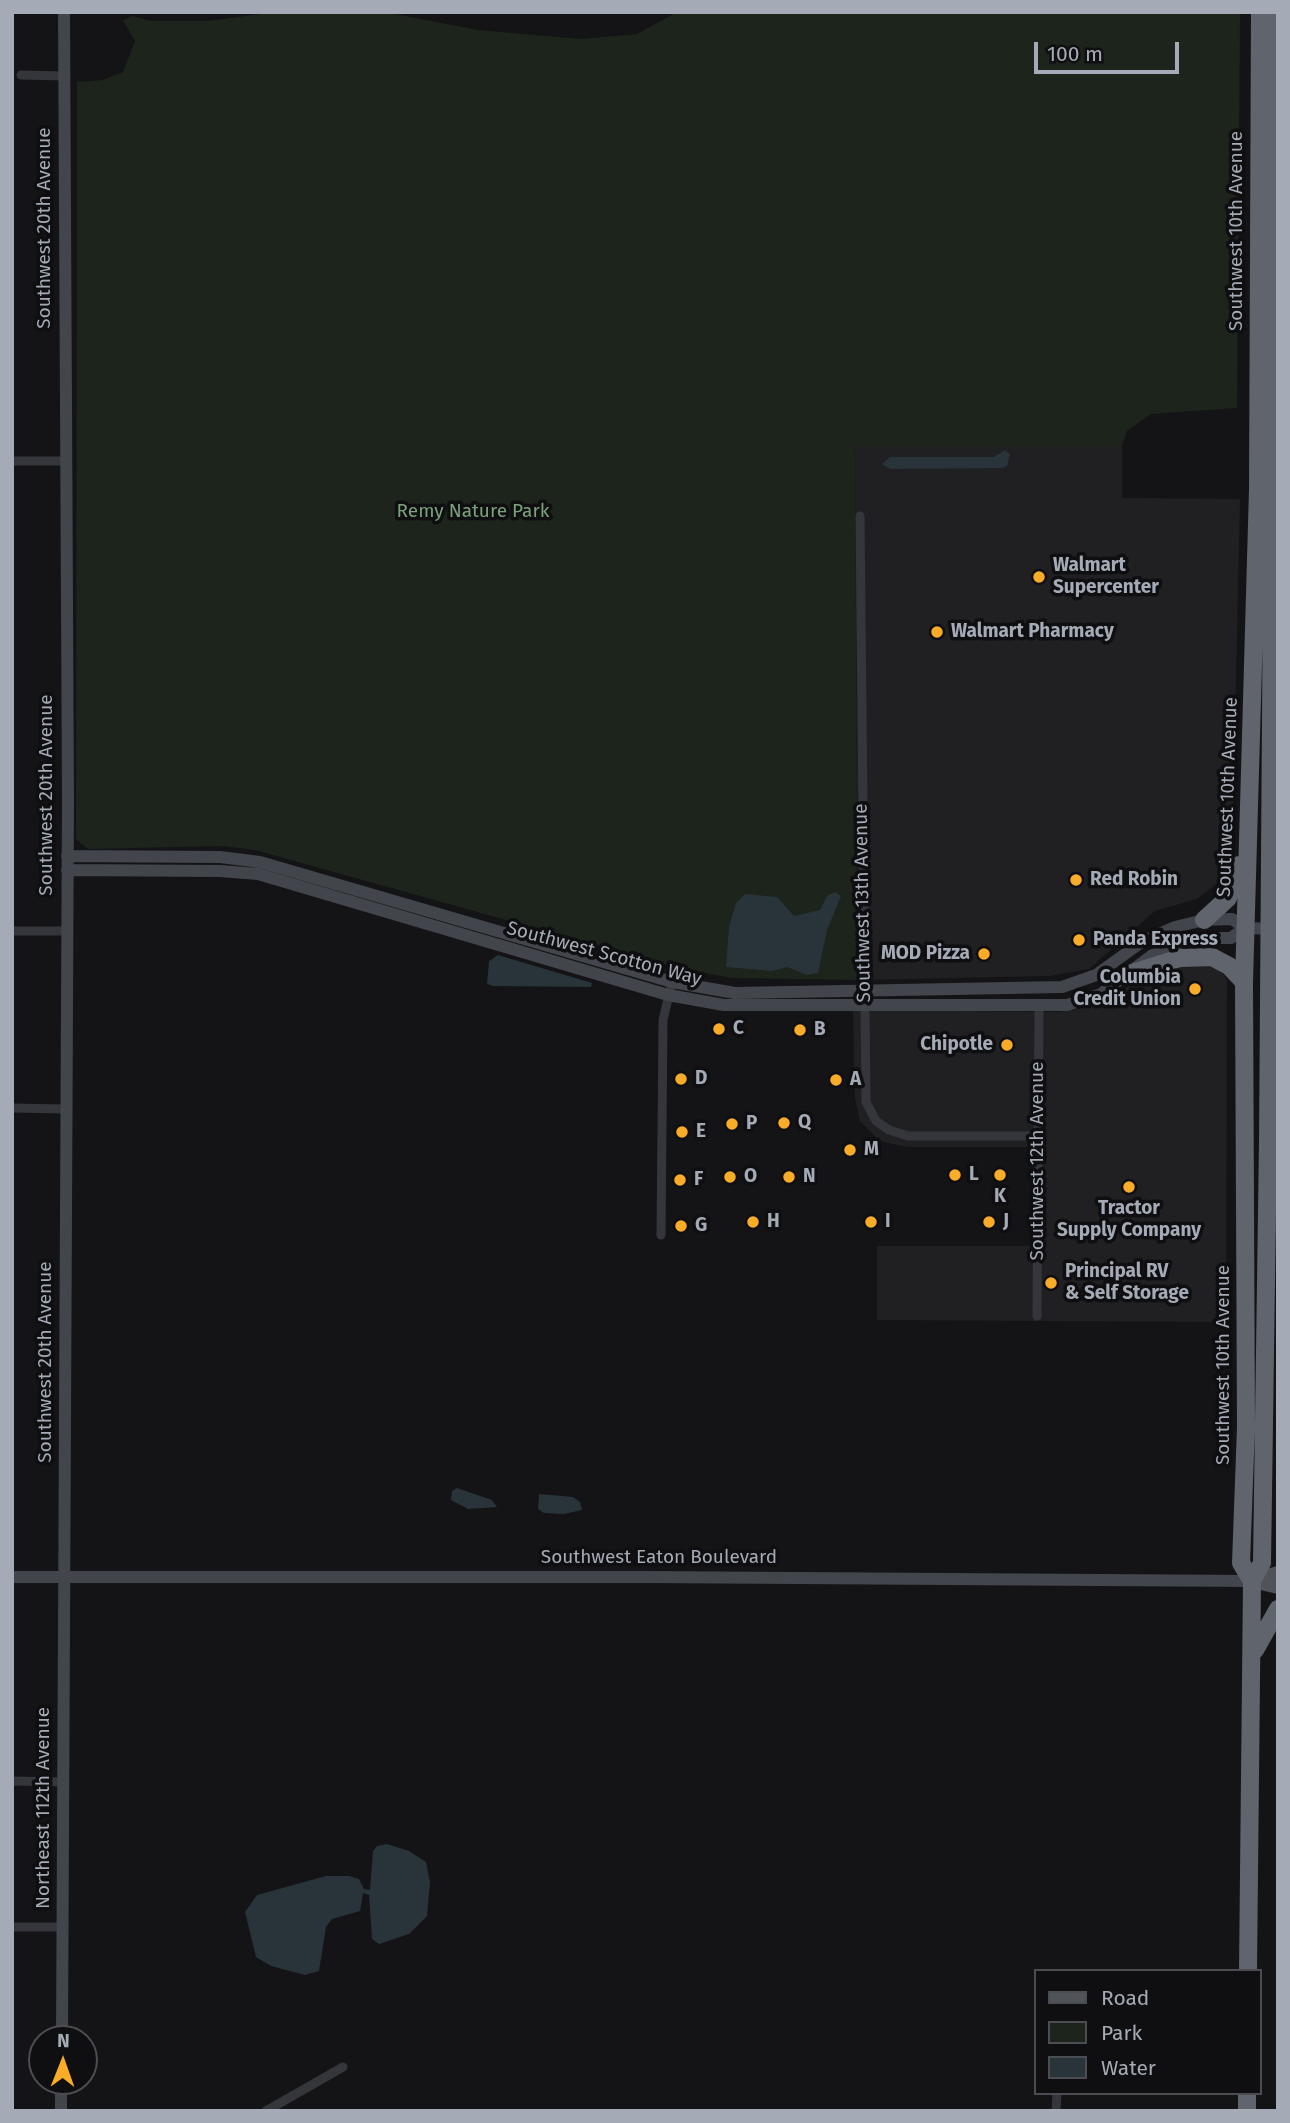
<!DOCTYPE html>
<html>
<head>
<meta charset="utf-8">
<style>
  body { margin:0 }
  #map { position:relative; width:1290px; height:2123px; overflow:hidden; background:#141416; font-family:"Fira Sans",sans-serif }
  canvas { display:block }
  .frame { position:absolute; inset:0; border:14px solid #a5abb6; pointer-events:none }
  .legend { position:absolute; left:1034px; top:1969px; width:228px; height:126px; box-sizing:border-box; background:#0f0f11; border:2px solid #4b4d53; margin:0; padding:9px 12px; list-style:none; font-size:21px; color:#a5abb6 }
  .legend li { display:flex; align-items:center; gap:14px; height:35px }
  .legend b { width:35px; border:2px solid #4b4d53 }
  .north { position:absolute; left:28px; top:2025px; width:70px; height:70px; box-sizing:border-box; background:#0f0f11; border:2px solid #4b4d53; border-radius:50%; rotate:1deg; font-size:19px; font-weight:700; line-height:28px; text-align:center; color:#a5abb6 }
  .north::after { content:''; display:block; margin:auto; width:24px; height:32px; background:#f9ac28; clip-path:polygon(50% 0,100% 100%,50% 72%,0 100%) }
  .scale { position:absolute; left:1034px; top:42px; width:145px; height:32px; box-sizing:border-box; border:4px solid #a5abb6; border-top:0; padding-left:9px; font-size:21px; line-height:24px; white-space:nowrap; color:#a5abb6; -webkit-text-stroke:5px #0f0f11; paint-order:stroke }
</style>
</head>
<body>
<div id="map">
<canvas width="1290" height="2123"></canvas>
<div class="frame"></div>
<ul class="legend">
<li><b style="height:9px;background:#50535a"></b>Road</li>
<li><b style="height:19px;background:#1c241c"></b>Park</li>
<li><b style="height:19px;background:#29333a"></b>Water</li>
</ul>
<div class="north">N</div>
<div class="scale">100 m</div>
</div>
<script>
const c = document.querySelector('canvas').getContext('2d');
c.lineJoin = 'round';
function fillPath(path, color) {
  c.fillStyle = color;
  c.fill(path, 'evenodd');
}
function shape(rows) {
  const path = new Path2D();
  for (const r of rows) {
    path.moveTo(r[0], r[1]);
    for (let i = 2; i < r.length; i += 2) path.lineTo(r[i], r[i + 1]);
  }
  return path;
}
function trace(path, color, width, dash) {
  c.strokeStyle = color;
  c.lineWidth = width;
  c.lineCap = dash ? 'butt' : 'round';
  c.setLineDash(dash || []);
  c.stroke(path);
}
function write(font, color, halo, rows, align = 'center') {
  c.font = font + ' "Fira Sans",sans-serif';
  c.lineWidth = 7;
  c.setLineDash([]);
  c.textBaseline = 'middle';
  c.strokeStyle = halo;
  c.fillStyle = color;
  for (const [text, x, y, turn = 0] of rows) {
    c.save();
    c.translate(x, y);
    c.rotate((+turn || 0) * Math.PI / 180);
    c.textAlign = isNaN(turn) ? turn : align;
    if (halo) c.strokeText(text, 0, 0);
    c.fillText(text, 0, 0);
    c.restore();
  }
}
fillPath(shape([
  [855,445,1122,446,1122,498,1240,499,1232,856,1219,882,1197,899,1155,911,1089,969,1049,976,858,980],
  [1192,961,1219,968,1227,980,1226,1322,877,1320,877,1246,1041,1246,1041,1147,907,1147,880,1141,860,1121,855,1098,853,1010,1058,1012,1078,1009,1103,1001,1149,974]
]), '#202023');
fillPath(shape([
  [277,12,384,12,478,30,581,39,637,34,677,12,1240,12,1237,408,1151,414,1127,431,1122,446,855,446,858,980,731,978,678,968,255,850,222,846,88,849,76,839,77,82,103,80,123,72,135,41,123,20,133,16,151,21,207,21]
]), '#1c241c');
fillPath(shape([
  [1005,450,1010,454,1007,466,1003,468,890,469,882,464,890,457,994,457],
  [835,892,841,896,827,930,818,973,807,975,787,967,772,971,726,967,729,927,736,903,745,894,777,897,794,916,820,910,827,896],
  [498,955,592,983,591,987,493,986,487,984,489,961],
  [457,1488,492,1500,497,1507,468,1509,451,1500,452,1491],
  [539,1494,573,1497,580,1502,582,1510,564,1514,544,1513,538,1509],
  [387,1844,409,1851,426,1862,430,1882,427,1916,409,1934,379,1944,372,1939,369,1895,363,1893,360,1911,332,1919,326,1927,319,1971,305,1975,271,1966,256,1957,245,1912,257,1895,326,1876,349,1876,359,1879,364,1889,370,1890,373,1851,377,1846]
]), '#29333a');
trace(shape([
  [21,75,64,76],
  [12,461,64,461],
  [860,516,866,1102,876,1121,889,1130,908,1136,1038,1136],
  [12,931,66,931],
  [12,1108,65,1109],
  [661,1235,663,1020,672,982],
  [1037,1316,1039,1006],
  [12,1781,63,1782],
  [12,1927,63,1927],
  [266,2111,343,2067],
  [1056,2111,1057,2093]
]), '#35363b', 9);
trace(shape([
  [67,856,220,857,260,862,672,982,735,993,1062,987,1096,975,1143,941,1175,927,1204,920,1232,919,1245,928],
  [67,870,220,871,258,874,668,995,724,1005,1067,1005,1101,994,1151,956,1176,944,1196,938,1231,938,1245,928,1276,929],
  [12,1577,644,1577,1252,1581],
  [62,2039,68,800,64,12],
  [61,2111,61,2081]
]), '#42454b', 12);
trace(shape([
  [1252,1581,1278,1573],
  [1252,1581,1278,1587]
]), '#50535a', 14);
trace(shape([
  [1204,920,1228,898,1239,865],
  [1132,973,1180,958,1212,957,1229,966,1244,982],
  [1252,1581,1241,1563,1246,1427,1244,982,1258,489,1260,12],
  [1255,1650,1278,1609],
  [1248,1971,1252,1581,1262,1563,1268,1141,1276,12],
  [1247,2111,1247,2093]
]), '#60646c', 18);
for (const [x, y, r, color] of [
  [1039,577,7,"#f9ac28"],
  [937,632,7,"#f9ac28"],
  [1076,880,7,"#f9ac28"],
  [1079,940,7,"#f9ac28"],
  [984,954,7,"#f9ac28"],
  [1195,989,7,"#f9ac28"],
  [719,1029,7,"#f9ac28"],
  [800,1030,7,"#f9ac28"],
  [1007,1045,7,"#f9ac28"],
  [681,1079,7,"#f9ac28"],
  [836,1080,7,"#f9ac28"],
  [784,1123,7,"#f9ac28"],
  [732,1124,7,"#f9ac28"],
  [682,1132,7,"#f9ac28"],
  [850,1150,7,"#f9ac28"],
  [955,1175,7,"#f9ac28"],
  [1000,1175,7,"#f9ac28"],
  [730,1177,7,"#f9ac28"],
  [789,1177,7,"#f9ac28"],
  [680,1180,7,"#f9ac28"],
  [1129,1187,7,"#f9ac28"],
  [753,1222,7,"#f9ac28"],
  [871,1222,7,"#f9ac28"],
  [989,1222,7,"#f9ac28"],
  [681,1226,7,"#f9ac28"],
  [1051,1283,7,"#f9ac28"]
]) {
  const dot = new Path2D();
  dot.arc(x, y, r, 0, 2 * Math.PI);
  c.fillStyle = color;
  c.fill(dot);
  trace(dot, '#0f0f11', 2.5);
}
write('19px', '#a5abb6', '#0f0f11', [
  ["Southwest 20th Avenue",45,228,-90],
  ["Southwest 10th Avenue",1237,231,-90],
  ["Southwest 20th Avenue",47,795,-90],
  ["Southwest 10th Avenue",1228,797,-88],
  ["Southwest 13th Avenue",863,903,-91],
  ["Southwest Scotton Way",604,954,15],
  ["Southwest 12th Avenue",1038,1161,-90],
  ["Southwest 20th Avenue",46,1362,-90],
  ["Southwest 10th Avenue",1224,1365,-90],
  ["Southwest Eaton Boulevard",659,1558],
  ["Northeast 112th Avenue",44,1808,-90]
]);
write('19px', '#7ba27c', '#0f0f11', [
  ["Remy Nature Park",473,512]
]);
write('bold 19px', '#a5abb6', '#0f0f11', [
  ["Walmart",1053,566],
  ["Supercenter",1053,588],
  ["Walmart Pharmacy",951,632],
  ["Red Robin",1090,880],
  ["Panda Express",1093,940],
  ["MOD Pizza",970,954,"right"],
  ["Columbia",1181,978,"right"],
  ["Credit Union",1181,1000,"right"],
  ["C",733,1029],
  ["B",814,1030],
  ["Chipotle",993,1045,"right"],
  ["D",695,1079],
  ["A",850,1080],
  ["Q",798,1123],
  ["P",746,1124],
  ["E",696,1132],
  ["M",864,1150],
  ["L",969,1175],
  ["O",744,1177],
  ["N",803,1177],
  ["F",694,1180],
  ["K",1000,1197,"center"],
  ["Tractor",1129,1209,"center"],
  ["Supply Company",1129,1231,"center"],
  ["H",767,1222],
  ["I",885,1222],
  ["J",1003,1222],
  ["G",695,1226],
  ["Principal RV",1065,1272],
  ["& Self Storage",1065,1294]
], 'left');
</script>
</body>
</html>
